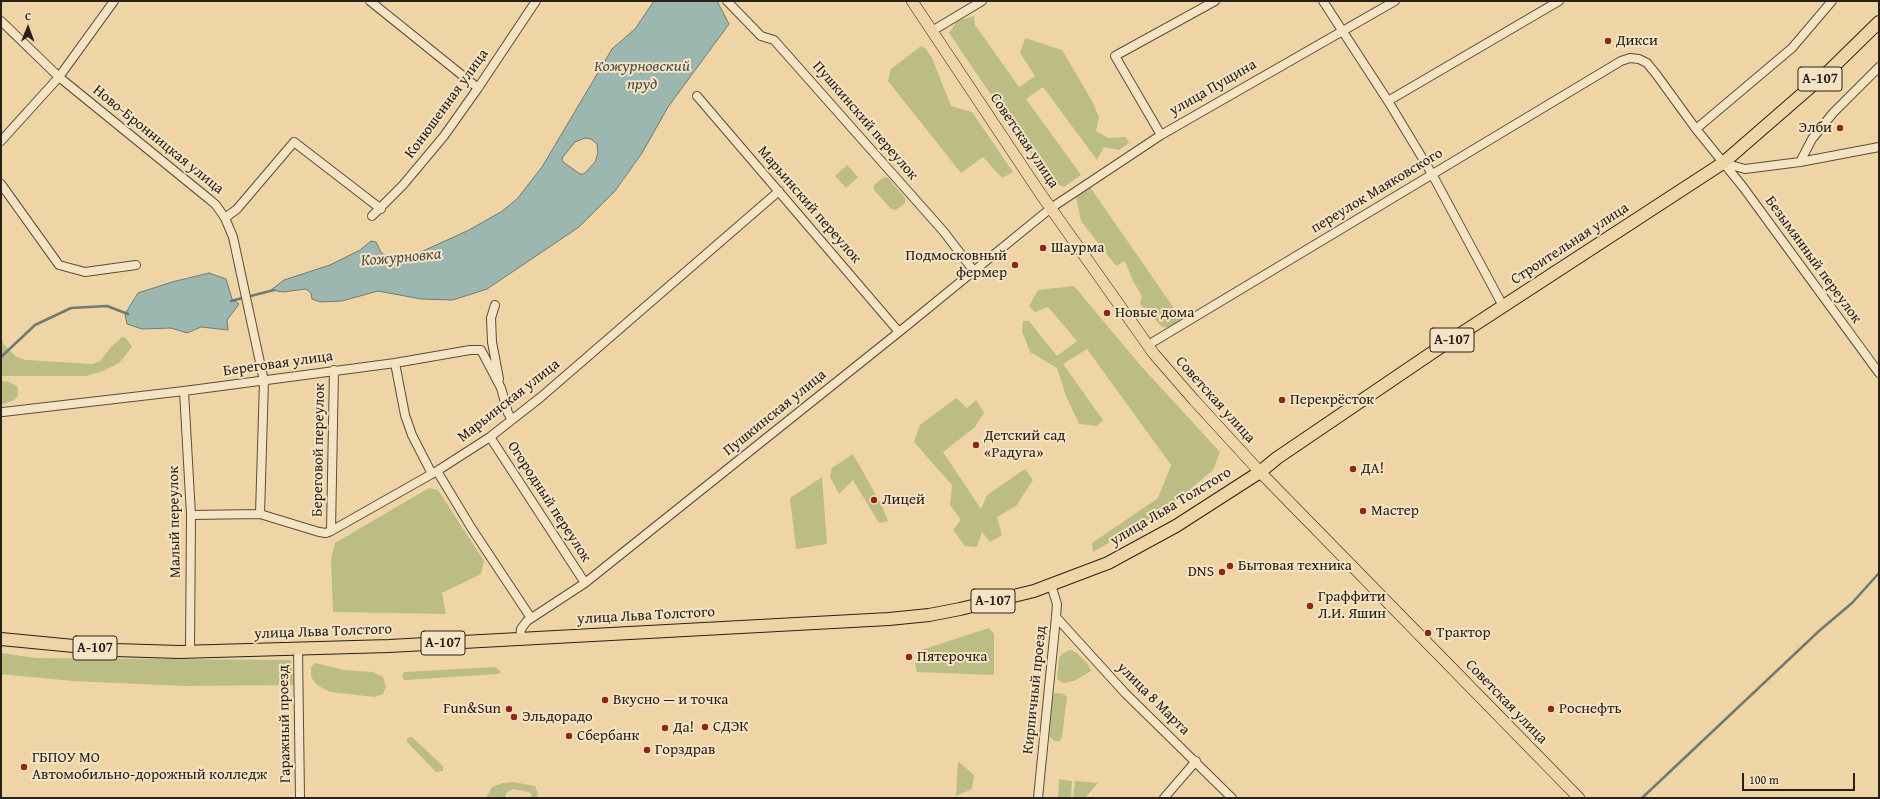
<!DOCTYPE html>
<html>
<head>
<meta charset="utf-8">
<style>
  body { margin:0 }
  #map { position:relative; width:1880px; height:799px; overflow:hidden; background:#efd5a5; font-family:"Gentium Book Plus",serif }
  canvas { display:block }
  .frame { position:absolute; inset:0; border:2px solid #2a201a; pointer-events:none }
  .north { position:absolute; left:8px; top:8px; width:40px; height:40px; -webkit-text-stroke:3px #f5e4c4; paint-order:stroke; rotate:1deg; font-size:11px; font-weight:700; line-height:16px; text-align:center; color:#2a201a }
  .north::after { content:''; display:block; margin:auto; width:14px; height:18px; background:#2a201a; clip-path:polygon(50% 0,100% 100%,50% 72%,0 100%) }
  .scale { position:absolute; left:1742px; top:773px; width:113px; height:18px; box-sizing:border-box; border:2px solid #2a201a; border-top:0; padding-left:5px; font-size:12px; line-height:14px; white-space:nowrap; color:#2a201a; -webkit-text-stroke:3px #f5e4c4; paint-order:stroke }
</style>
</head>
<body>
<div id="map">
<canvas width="1880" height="799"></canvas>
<div class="frame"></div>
<div class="north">С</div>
<div class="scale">100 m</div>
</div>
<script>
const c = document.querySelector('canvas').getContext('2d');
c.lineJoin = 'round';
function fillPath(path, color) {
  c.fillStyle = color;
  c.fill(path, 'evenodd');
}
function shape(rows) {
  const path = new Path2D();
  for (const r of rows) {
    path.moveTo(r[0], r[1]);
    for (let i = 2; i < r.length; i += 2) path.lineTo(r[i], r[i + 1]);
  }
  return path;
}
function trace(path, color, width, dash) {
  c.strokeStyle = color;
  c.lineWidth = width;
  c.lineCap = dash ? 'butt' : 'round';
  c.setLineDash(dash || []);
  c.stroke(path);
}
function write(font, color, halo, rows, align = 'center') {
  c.font = font + ' "Gentium Book Plus",serif';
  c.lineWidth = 4;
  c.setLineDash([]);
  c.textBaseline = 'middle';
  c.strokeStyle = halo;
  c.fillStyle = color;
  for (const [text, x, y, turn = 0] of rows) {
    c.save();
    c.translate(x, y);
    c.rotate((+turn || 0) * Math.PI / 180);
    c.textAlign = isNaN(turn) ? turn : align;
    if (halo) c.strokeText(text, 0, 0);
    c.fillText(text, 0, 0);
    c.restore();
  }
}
fillPath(shape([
  [974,16,975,25,1019,87,1035,76,1020,53,1025,38,1062,50,1092,101,1099,117,1096,131,1108,138,1126,137,1129,143,1119,150,1104,147,1097,160,1043,87,1026,99,1081,175,1064,187,1049,180,949,33,957,21],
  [921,46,926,49,932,58,951,106,972,112,1013,172,1002,178,983,157,961,173,888,81,891,69],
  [847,165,858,177,846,188,835,176],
  [884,177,888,178,905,198,905,203,896,210,891,209,874,190,874,185],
  [1090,187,1178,314,1185,318,1176,328,1162,327,1140,304,1142,296,1133,281,1125,261,1116,266,1081,221,1076,197],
  [1074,286,1141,366,1220,452,1213,470,1168,508,1093,552,1092,543,1158,498,1171,465,1087,349,1063,364,1103,420,1097,426,1079,424,1066,396,1057,368,1030,352,1022,331,1023,321,1029,321,1057,356,1077,341,1048,307,1035,312,1029,306,1038,290],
  [122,337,126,338,132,347,119,363,103,371,86,376,1,376,1,341,16,357,26,360,93,364,100,361,112,346],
  [1,381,9,382,17,386,18,391,18,396,14,400,1,405],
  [956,398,967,408,976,400,984,413,975,427,943,452,981,509,987,495,1025,469,1033,480,1016,506,997,517,1002,535,990,542,982,532,977,547,965,546,953,530,961,520,950,505,952,485,914,442,920,425],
  [853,454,881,504,888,521,879,523,853,480,839,494,830,477,832,468],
  [822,477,827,544,796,549,790,498],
  [429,488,438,490,484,561,481,574,442,593,446,614,333,612,331,559,335,543],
  [989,628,994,634,994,675,917,672,915,663,921,650],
  [1070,650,1077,653,1088,664,1091,671,1074,681,1063,683,1057,679,1059,658,1062,654],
  [1,653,36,658,291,660,294,685,184,686,73,681,1,674],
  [315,663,344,670,373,672,383,677,386,687,383,694,375,697,330,692,317,685,311,677,311,667],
  [496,667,501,672,498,674,405,680,402,677,404,672],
  [1055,693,1064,694,1067,697,1062,737,1060,741,1055,741,1049,737,1052,696],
  [410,737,412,737,443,766,443,771,436,772,407,742,407,739],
  [958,761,974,775,972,789,956,796],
  [1059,779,1072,781,1071,798,1058,798],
  [1075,781,1098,783,1085,798,1073,798],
  [513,782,535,786,538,793,537,798,530,798,532,795,529,792,513,789,507,792,505,798,486,798,492,787,503,783]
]), '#bbbd85');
const water = shape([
  [654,1,717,1,729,24,668,107,642,153,615,191,579,227,487,289,453,300,421,299,378,291,342,301,320,302,312,299,311,293,306,289,283,292,271,290,284,280,330,265,360,250,371,241,376,242,381,252,390,260,412,256,467,231,501,212,517,199,542,167,612,49,635,29,654,1],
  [585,138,591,139,597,144,598,153,595,162,584,174,580,174,563,162,562,158,575,142,585,138],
  [209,273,226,279,232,299,239,304,227,320,228,330,201,327,187,333,171,328,142,329,127,324,125,314,138,293,172,282,209,273]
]);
fillPath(water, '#9cb7af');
trace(water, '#6e7b73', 1);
trace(shape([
  [231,301,274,290],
  [1,357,35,325,71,308,107,306,128,314],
  [1642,798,1819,631,1852,603,1879,573]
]), '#6e7b73', 2.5);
const minor = shape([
  [370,1,478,88],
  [727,1,761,36,774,40,944,232,973,270],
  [1323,1,1388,101,1432,174,1503,306],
  [1,21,59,77,209,199,216,205,225,218,233,237,264,381,260,514],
  [932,31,982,1],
  [697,96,899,332],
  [1388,101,1559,1],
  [1696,129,1792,48,1832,1],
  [1161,135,1115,56,1215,1],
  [1,141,59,77,114,1],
  [1800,162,1812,139,1833,113,1879,67],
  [1723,163,1745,169,1800,162,1879,147],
  [1,184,59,265,85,272,136,265],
  [372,216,403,185,444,136,478,88,536,1],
  [225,218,237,209,294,142,381,209],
  [495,305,491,318,492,342,499,379],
  [1148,345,1621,61,1630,58,1639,59,1647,63,1656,74,1696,129,1743,187,1879,373],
  [395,363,405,415,412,435,432,474],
  [184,391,191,515,190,652],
  [3,412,184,391,395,363,470,350,481,350,501,388,508,413,512,420],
  [490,437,585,583],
  [437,471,472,529,531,618],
  [191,515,260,514,319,532,326,533,331,531,437,471,490,437,541,397,779,191],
  [331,531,334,370],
  [1056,617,1125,693,1232,798],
  [520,639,521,629,527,621,585,583,899,332,1051,208,1161,135,1395,1],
  [298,649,300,798],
  [1038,798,1056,617,1057,604,1051,585],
  [1164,798,1196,761]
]);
const major = shape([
  [912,1,1040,193,1154,354,1194,400,1260,472,1579,798]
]);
const highway = shape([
  [1,639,115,650,179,652,389,646,889,619,929,615,960,609,1034,591,1108,563,1176,526,1260,472,1277,458,1442,346,1723,163,1830,70,1879,22]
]);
trace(minor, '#5b4d3d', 10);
trace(major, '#2a201a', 12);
trace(highway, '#2a201a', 14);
trace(minor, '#f5e4c4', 8);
trace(major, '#efd5a5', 11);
trace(highway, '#efd5a5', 12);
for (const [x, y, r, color] of [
  [1608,41,4,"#8f2418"],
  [1840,128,4,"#8f2418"],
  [1043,248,4,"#8f2418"],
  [1015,265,4,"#8f2418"],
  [1107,313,4,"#8f2418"],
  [1282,400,4,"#8f2418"],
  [976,445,4,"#8f2418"],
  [1353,469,4,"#8f2418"],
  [874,500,4,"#8f2418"],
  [1363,511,4,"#8f2418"],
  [1230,566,4,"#8f2418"],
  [1222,572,4,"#8f2418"],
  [1310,606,4,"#8f2418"],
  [1428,633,4,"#8f2418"],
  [909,657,4,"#8f2418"],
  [605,700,4,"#8f2418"],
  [509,709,4,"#8f2418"],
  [1551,709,4,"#8f2418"],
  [514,717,4,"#8f2418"],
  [705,727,4,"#8f2418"],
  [665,728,4,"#8f2418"],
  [569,736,4,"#8f2418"],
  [647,750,4,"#8f2418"],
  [24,767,4,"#8f2418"]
]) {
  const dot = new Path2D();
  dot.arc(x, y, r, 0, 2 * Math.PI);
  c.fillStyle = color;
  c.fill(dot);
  trace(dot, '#f5e4c4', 1.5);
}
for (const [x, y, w] of [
  [1820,79,44],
  [1452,340,44],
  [993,601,44],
  [443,643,44],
  [95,648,44]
]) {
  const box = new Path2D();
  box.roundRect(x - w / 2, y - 12, w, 24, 3);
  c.fillStyle = '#f5e4c4';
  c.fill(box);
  trace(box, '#2a201a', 1);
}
write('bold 14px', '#2a201a', null, [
  ["А-107",1820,79],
  ["А-107",1452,340],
  ["А-107",993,601],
  ["А-107",443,643],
  ["А-107",95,648]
]);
write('15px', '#2a201a', '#f5e4c4', [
  ["Дикси",1616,41],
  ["Элби",1832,128,"right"],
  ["Шаурма",1051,248],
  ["Подмосковный",1007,256,"right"],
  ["фермер",1007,273,"right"],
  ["Новые дома",1115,313],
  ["Перекрёсток",1290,400],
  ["Детский сад",984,436],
  ["«Радуга»",984,453],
  ["ДА!",1361,469],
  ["Лицей",882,500],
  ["Мастер",1371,511],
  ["Бытовая техника",1238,566],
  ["DNS",1214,572,"right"],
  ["Граффити",1318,597],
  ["Л.И. Яшин",1318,614],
  ["Трактор",1436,633],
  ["Пятерочка",917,657],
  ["Вкусно — и точка",613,700],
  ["Fun&Sun",501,709,"right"],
  ["Роснефть",1559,709],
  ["Эльдорадо",522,717],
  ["СДЭК",713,727],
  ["Да!",673,728],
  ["Сбербанк",577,736],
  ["Горздрав",655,750],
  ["ГБПОУ МО",32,758],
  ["Автомобильно-дорожный колледж",32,775]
], 'left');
write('15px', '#2a201a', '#f5e4c4', [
  ["улица Пущина",1213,88,-30],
  ["Конюшенная улица",447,104,-54],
  ["Пушкинский переулок",865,121,49],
  ["Ново-Бронницкая улица",158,140,39],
  ["Советская улица",1024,141,56],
  ["переулок Маяковского",1377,191,-31],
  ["Марьинский переулок",809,205,49],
  ["Строительная улица",1570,244,-33],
  ["Безымянный переулок",1813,260,54],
  ["Береговая улица",278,364,-8],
  ["Советская улица",1215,400,48],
  ["Марьинская улица",509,401,-38],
  ["Пушкинская улица",775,413,-39],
  ["Береговой переулок",319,450,-89],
  ["Огородный переулок",549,502,57],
  ["улица Льва Толстого",1171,507,-31],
  ["Малый переулок",175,522,-91],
  ["улица Льва Толстого",646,616,-3],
  ["улица Льва Толстого",323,632,-2],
  ["Кирпичный проезд",1035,690,-84],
  ["улица 8 Марта",1153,699,45],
  ["Советская улица",1506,702,46],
  ["Гаражный проезд",285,724,-91]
]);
write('italic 16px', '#4c4d47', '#f5e4c4', [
  ["Кожурновский",642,67],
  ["пруд",642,85],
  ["Кожурновка",401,258,-5]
]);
</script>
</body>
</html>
